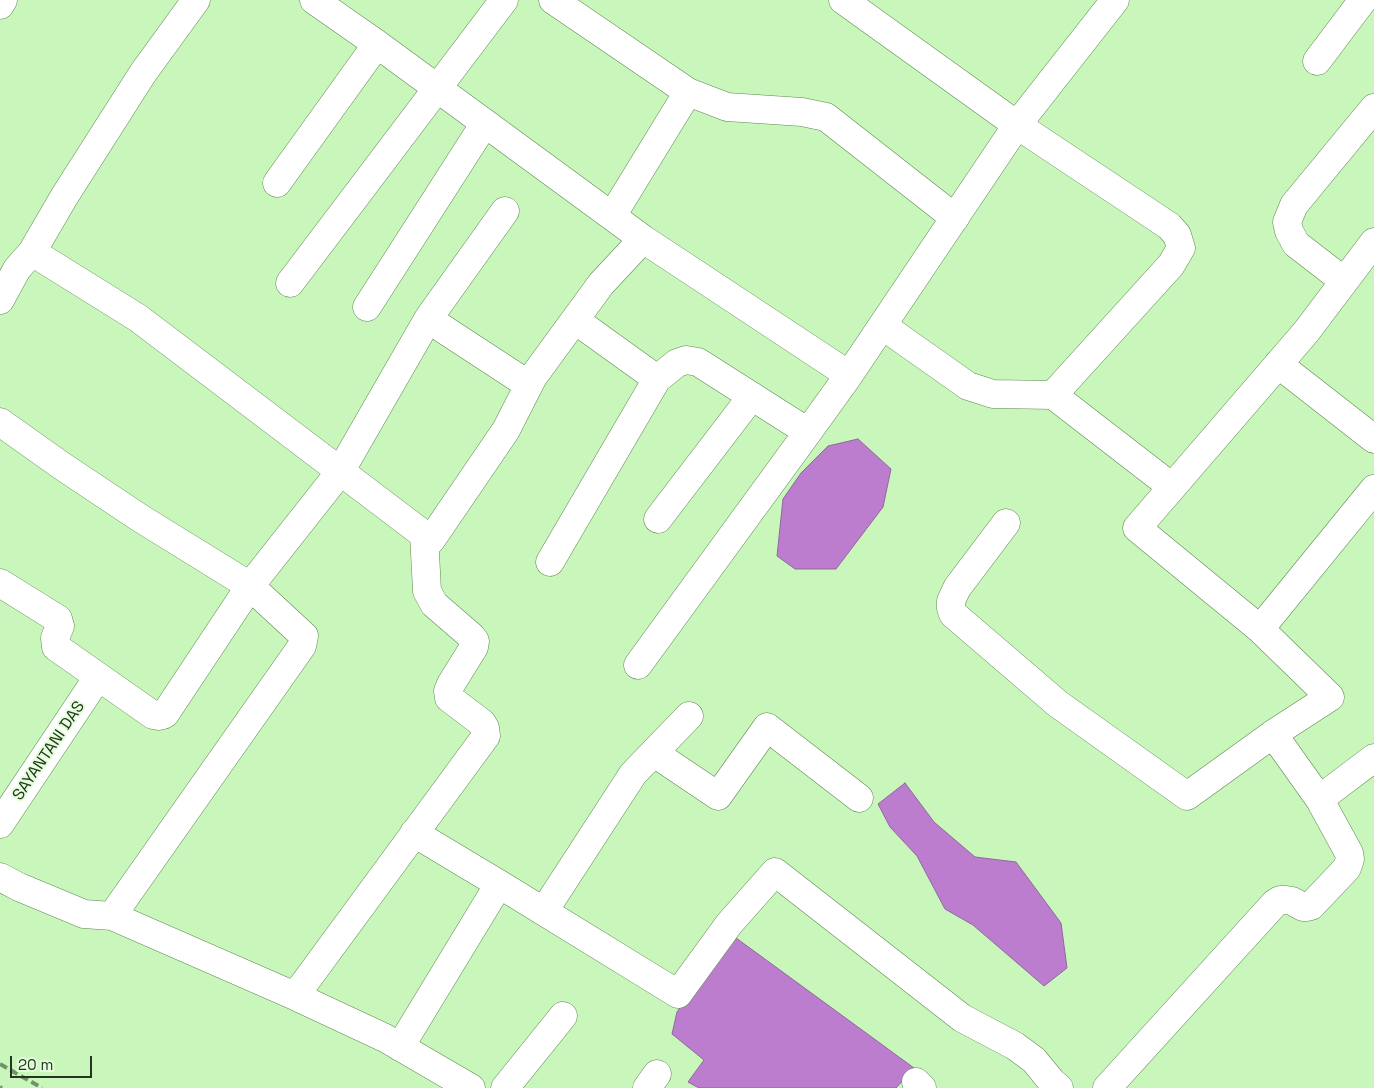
<!DOCTYPE html>
<html>
<head>
<meta charset="utf-8">
<style>
  body { margin:0 }
  #map { position:relative; width:1374px; height:1088px; overflow:hidden; background:#c9f7bb; font-family:"Space Grotesk",sans-serif }
  canvas { display:block }
  .scale { position:absolute; left:10px; top:1056px; width:82px; height:22px; box-sizing:border-box; border:2px solid #25361f; border-top:0; padding-left:6px; font-size:15px; line-height:18px; white-space:nowrap; color:#25361f; -webkit-text-stroke:4px #e3feda; paint-order:stroke }
</style>
</head>
<body>
<div id="map">
<canvas width="1374" height="1088"></canvas>
<div class="scale">20 m</div>
</div>
<script>
const c = document.querySelector('canvas').getContext('2d');
c.lineJoin = 'round';
function fillPath(path, color) {
  c.fillStyle = color;
  c.fill(path, 'evenodd');
}
function shape(rows) {
  const path = new Path2D();
  for (const r of rows) {
    path.moveTo(r[0], r[1]);
    for (let i = 2; i < r.length; i += 2) path.lineTo(r[i], r[i + 1]);
  }
  return path;
}
function trace(path, color, width, dash) {
  c.strokeStyle = color;
  c.lineWidth = width;
  c.lineCap = dash ? 'butt' : 'round';
  c.setLineDash(dash || []);
  c.stroke(path);
}
function write(font, color, halo, rows, align = 'center') {
  c.font = font + ' "Space Grotesk",sans-serif';
  c.lineWidth = 4;
  c.setLineDash([]);
  c.textBaseline = 'middle';
  c.strokeStyle = halo;
  c.fillStyle = color;
  for (const [text, x, y, turn = 0] of rows) {
    c.save();
    c.translate(x, y);
    c.rotate((+turn || 0) * Math.PI / 180);
    c.textAlign = isNaN(turn) ? turn : align;
    if (halo) c.strokeText(text, 0, 0);
    c.fillText(text, 0, 0);
    c.restore();
  }
}
const water = shape([
  [858,439,891,469,883,507,836,569,795,569,777,556,783,499,801,473,828,446,858,439],
  [905,783,934,822,975,857,1016,862,1061,923,1067,968,1044,986,973,925,945,909,917,856,890,827,878,804,905,783],
  [732,935,914,1068,896,1088,699,1088,688,1082,704,1060,672,1034,677,1012,732,935]
]);
fillPath(water, '#bc7dcf');
trace(water, '#8f689a', 1);
const street = shape([
  [314,0,377,44],
  [553,0,688,92,727,107,802,112,826,117,955,218],
  [843,0,1017,125,1169,226,1177,235,1181,248,1171,265,1053,395,1172,487],
  [0,5,3,0],
  [1317,61,1363,0],
  [277,183,377,44,643,239,849,375,1017,125,1115,0],
  [505,211,428,319,529,385],
  [612,216,688,92],
  [32,252,138,318,431,540,506,430,533,377,601,284,643,239],
  [1344,281,1296,244,1289,231,1287,222,1294,205,1374,108],
  [290,283,504,0],
  [0,300,17,269,32,252,64,197,143,73,196,0],
  [367,307,485,123],
  [575,320,657,379],
  [883,326,968,386,993,394,1053,395],
  [1278,364,1374,439],
  [0,422,62,466,140,518,250,586,304,636,302,646,112,916,295,996,385,1038,471,1088],
  [658,519,752,396],
  [1006,523,957,588,951,601,951,608,953,614,1058,704,1187,796,1273,734],
  [550,562,657,379,677,363,686,360,698,362,808,432],
  [0,583,58,619,60,626,55,638,56,647,153,715,159,716,163,715,165,714,250,586,340,472,428,319],
  [1260,629,1374,489],
  [638,665,808,432,849,375],
  [654,753,718,796,767,727,859,798],
  [1320,800,1273,734,1330,697,1260,629,1137,528,1306,332,1374,242],
  [0,824,98,677],
  [414,833,499,884,678,994,729,924,775,872,962,1018,1015,1046,1034,1060,1052,1082,1059,1088],
  [0,877,19,887,84,914,112,916],
  [544,911,633,774,689,716],
  [295,996,486,736,485,728,482,723,449,698,448,691,451,684,474,647,475,641,471,636,434,604,427,591,424,534],
  [400,1047,499,884],
  [916,1082,922,1088],
  [505,1088,563,1016],
  [647,1088,657,1074],
  [1107,1088,1275,903,1280,900,1286,900,1292,901,1303,907,1307,907,1311,906,1347,868,1350,859,1349,853,1321,802,1321,798,1374,758]
]);
trace(street, '#5e8751', 29);
trace(street, '#fff', 28);
trace(shape([
  [0,1064,42,1088],
  [0,1087,2,1088]
]), '#74926a', 4, [8, 4]);
write('16px', '#25361f', '#e3feda', [
  ["SAYANTANI DAS",49,751,-56]
]);
</script>
</body>
</html>
